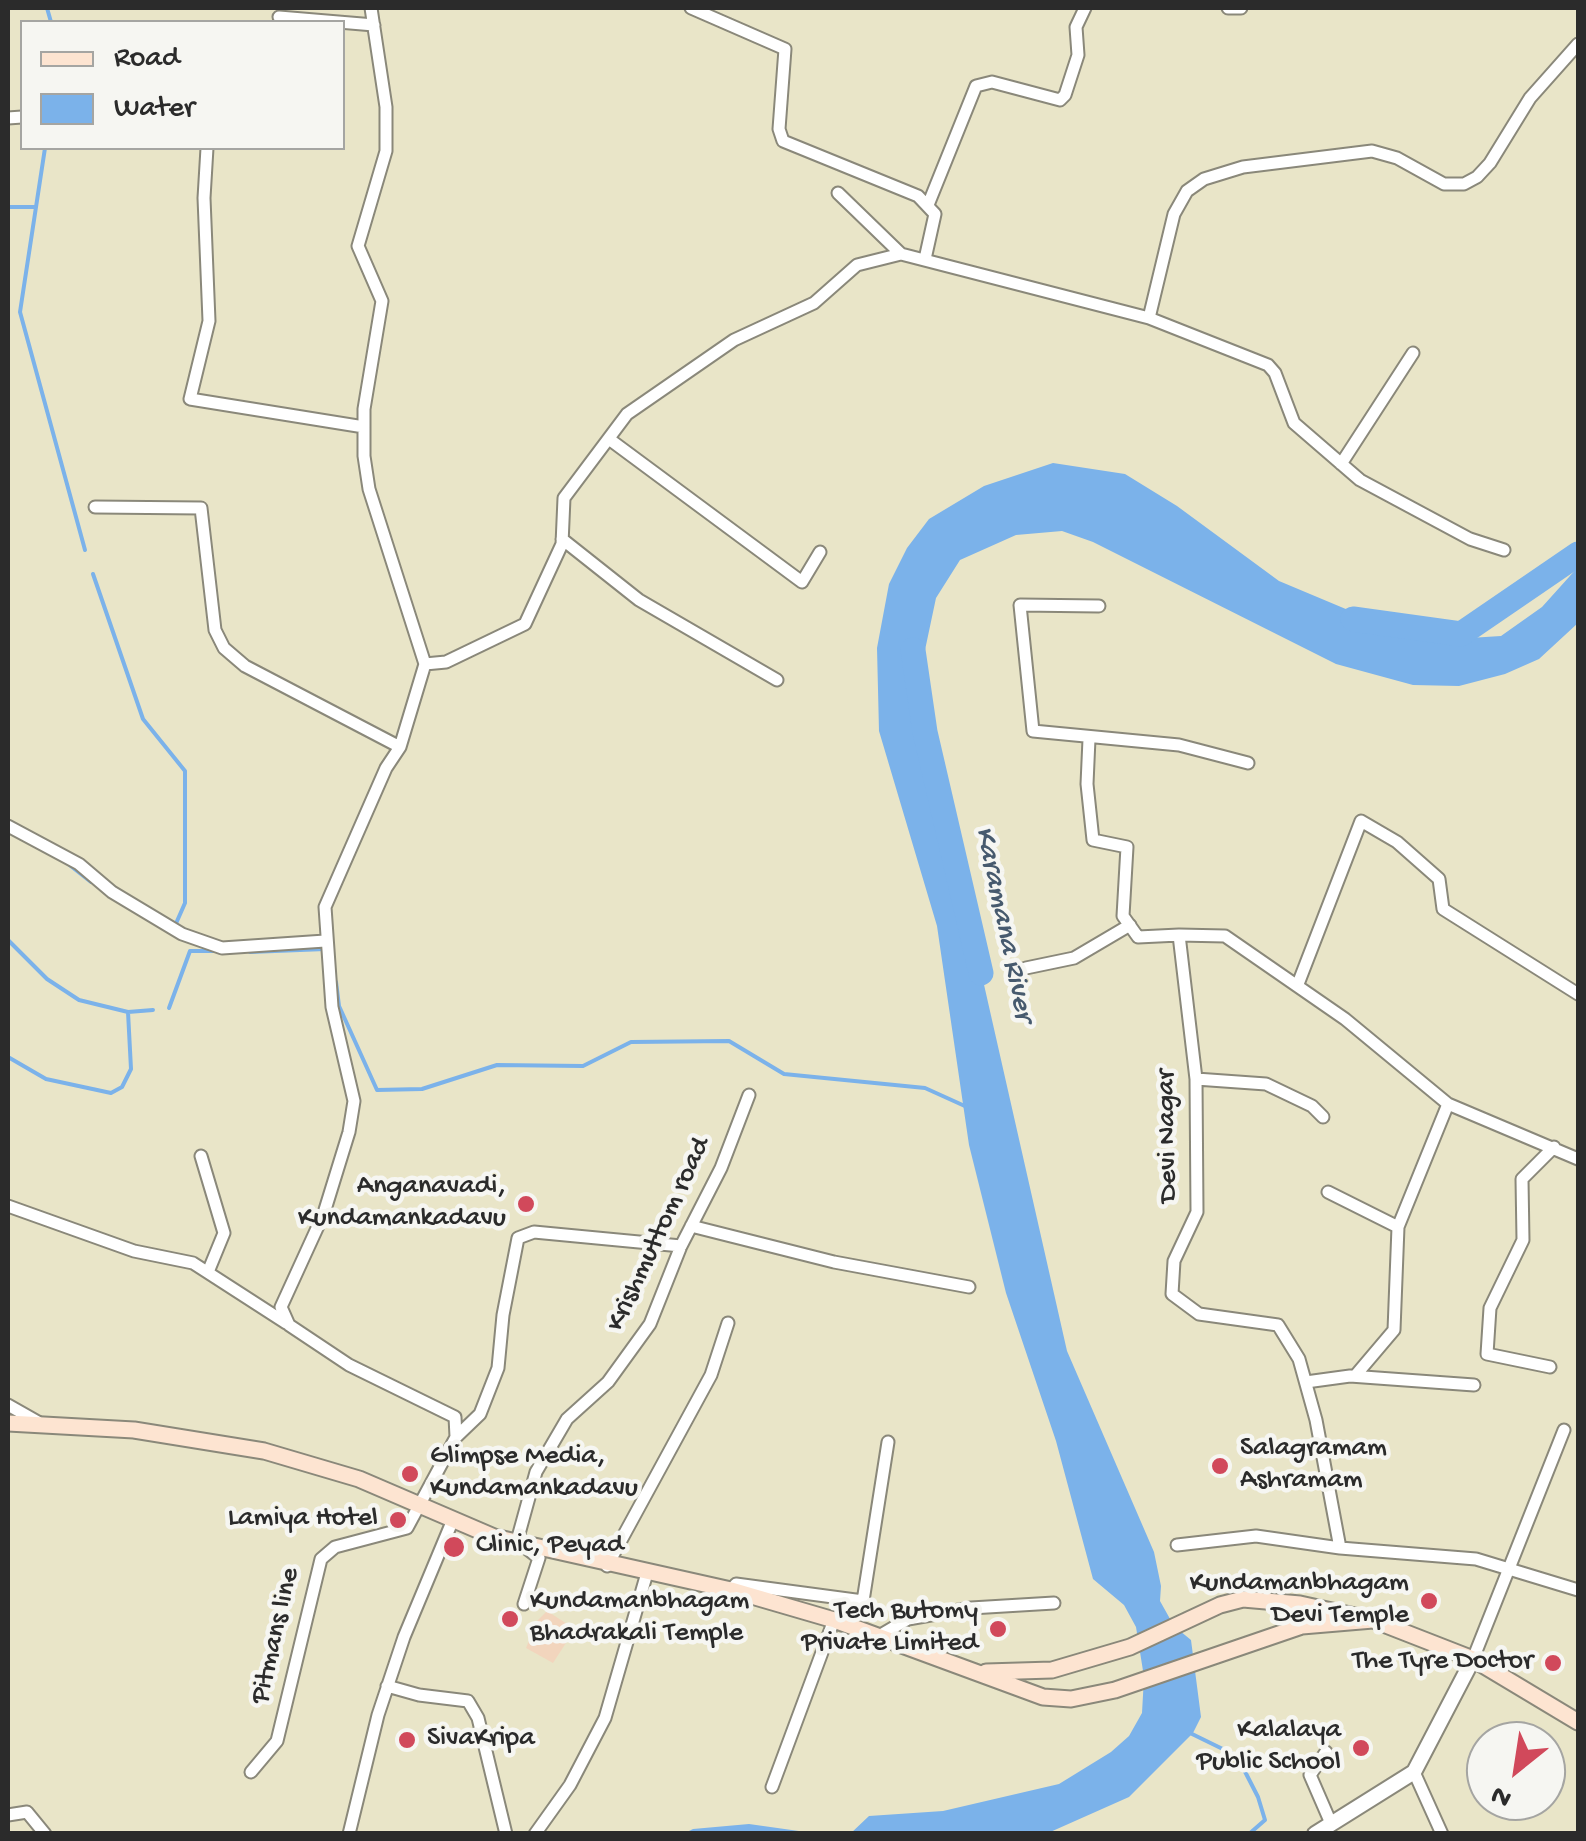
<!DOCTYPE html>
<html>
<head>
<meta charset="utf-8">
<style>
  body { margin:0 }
  #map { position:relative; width:1586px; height:1841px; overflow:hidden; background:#e9e5c8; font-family:"Gochi Hand",sans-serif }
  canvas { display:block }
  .frame { position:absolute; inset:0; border:10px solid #2b2b2b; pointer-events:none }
  .legend { position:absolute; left:20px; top:20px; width:325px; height:130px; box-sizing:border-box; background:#f6f6f2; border:2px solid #a5a5a2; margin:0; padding:12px 18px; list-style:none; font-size:30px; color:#2b2b2b }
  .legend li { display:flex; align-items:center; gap:20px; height:50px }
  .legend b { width:50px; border:2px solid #a5a5a2 }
  .north { position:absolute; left:1466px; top:1721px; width:100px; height:100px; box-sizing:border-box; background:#f6f6f2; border:2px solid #a5a5a2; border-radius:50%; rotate:210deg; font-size:28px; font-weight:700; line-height:40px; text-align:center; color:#2b2b2b }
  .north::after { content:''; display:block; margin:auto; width:35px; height:45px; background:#d1495b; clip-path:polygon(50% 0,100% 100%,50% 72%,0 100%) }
</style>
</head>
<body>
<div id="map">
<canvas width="1586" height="1841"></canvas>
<div class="frame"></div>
<ul class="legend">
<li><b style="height:12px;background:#fde4d1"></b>Road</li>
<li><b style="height:28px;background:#7bb2ea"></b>Water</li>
</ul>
<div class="north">N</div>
</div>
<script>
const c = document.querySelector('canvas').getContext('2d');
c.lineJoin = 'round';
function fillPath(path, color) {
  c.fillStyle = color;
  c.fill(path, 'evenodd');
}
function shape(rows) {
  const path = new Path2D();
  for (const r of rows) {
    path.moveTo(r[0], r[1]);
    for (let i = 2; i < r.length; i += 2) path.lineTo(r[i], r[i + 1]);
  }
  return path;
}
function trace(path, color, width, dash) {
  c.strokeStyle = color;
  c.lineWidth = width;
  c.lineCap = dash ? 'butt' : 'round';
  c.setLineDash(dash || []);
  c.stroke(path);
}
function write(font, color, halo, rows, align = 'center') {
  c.font = font + ' "Gochi Hand",sans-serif';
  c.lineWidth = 9;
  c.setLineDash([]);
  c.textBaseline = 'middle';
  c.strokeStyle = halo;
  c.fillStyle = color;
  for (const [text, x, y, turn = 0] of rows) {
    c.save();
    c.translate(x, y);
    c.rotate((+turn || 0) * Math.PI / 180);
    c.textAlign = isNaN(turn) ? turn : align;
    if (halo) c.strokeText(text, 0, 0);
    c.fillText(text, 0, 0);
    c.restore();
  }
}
fillPath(shape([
  [547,1611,575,1629,553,1663,526,1648,537,1621]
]), '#f2d5bd');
fillPath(shape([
  [1053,463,1125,474,1177,506,1279,581,1372,620,1438,640,1501,636,1542,607,1578,567,1578,623,1539,659,1505,674,1459,686,1413,685,1336,664,1093,542,1062,531,1016,535,960,560,936,598,914,702,921,749,951,839,1067,1351,1154,1552,1161,1586,1160,1601,1174,1626,1191,1640,1201,1717,1193,1733,1129,1797,1048,1833,850,1834,869,1816,943,1811,1059,1784,1111,1752,1129,1736,1142,1713,1144,1677,1136,1627,1124,1605,1093,1579,1056,1441,1006,1293,969,1145,937,926,879,731,877,648,889,584,907,548,929,519,984,486],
  [749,1824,813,1833,685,1833,693,1829]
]), '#7bb2ea');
trace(shape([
  [47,8,51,22],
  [45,148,20,312,85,550],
  [8,207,36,207],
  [93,574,143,719,185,771,185,903,174,928],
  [67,863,91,882],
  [8,940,47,979,79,1000,128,1012],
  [250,952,325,949],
  [336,982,339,1006,377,1090,422,1089,497,1065,583,1066,631,1042,729,1041,784,1074,925,1088,967,1107],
  [169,1008,190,951,215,951],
  [8,1057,46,1079,111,1093,122,1087,131,1069,128,1012,153,1010],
  [1188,1732,1237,1756,1258,1797,1265,1820,1249,1834]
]), '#7bb2ea', 4);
trace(shape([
  [1353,619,1461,634,1578,554],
  [913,650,925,732,981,973]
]), '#7bb2ea', 25);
const minor = shape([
  [691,8,785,49,779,129,783,141,918,196,935,214,925,259],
  [1228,8,1241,8],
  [279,17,374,25],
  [8,118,22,117],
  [207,148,204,198,209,321,190,399,364,427],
  [838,193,901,254,1149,318,1268,365,1275,373,1294,423,1360,480,1470,539,1504,550],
  [928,205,976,86,992,82,1060,100,1065,95,1078,55,1076,27,1085,8],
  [1149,318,1174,214,1187,191,1204,179,1243,167,1372,151,1397,158,1444,184,1464,184,1477,177,1490,163,1530,98,1578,44],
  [609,439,802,582,820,552],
  [1341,464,1413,353],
  [95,507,201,508,215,630,224,648,245,666,400,747],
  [562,539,639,600,777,680],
  [1099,606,1020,605,1033,731,1179,745,1248,763],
  [425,664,446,662,525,624,562,544,564,498,627,414,734,340,814,303,857,265,901,254],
  [1089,739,1087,784,1093,840,1127,847,1123,916,1138,937,1179,935,1196,1079,1197,1212,1174,1261,1172,1294,1199,1314,1278,1325,1299,1359,1316,1420,1340,1548,1476,1559,1578,1590],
  [8,826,79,864,112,892,182,934,222,948,325,941],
  [1179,935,1225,936,1345,1019,1448,1104,1578,1159],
  [1026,968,1074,958,1130,925],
  [1298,984,1361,821,1397,842,1439,879,1443,909,1578,994],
  [1196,1079,1266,1084,1312,1106,1323,1117],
  [201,1156,224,1233,208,1272],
  [1328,1192,1398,1227],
  [8,1206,134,1251,193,1263,286,1323],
  [691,1226,834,1262,969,1287],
  [1550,1367,1487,1354,1490,1308,1523,1240,1522,1179,1554,1147],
  [1355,1376,1394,1330,1398,1227,1448,1104],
  [1306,1382,1350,1376,1474,1385],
  [8,1405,38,1422],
  [456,1437,480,1414,498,1368,503,1315,518,1238,534,1232,681,1246],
  [1177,1545,1256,1536,1340,1548],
  [607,1566,711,1375,728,1323],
  [731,1590,736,1584,863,1601,888,1442],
  [524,1604,539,1558,517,1541,536,1472,567,1419,608,1382,650,1324,681,1246,721,1168,749,1095],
  [879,1636,908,1619,971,1608,1054,1603],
  [1473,1659,1564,1430],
  [387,1686,419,1695,468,1701,478,1718,506,1834],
  [1326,1752,1310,1775,1330,1821],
  [251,1772,277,1741,321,1559,335,1547,407,1528,456,1437,455,1417,349,1365,289,1325,281,1307,324,1213,349,1132,354,1101,332,1007,325,907,386,768,400,747,425,664,369,489,364,456,364,409,382,301,358,246,386,151,386,107,371,8],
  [1414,1772,1442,1834],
  [772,1787,834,1620],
  [8,1815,27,1812,45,1834],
  [349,1834,378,1715,404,1637,452,1522],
  [535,1834,570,1785,605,1718,647,1573]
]);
const tertiary = shape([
  [1315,1834,1414,1772,1473,1659]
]);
const secondary = shape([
  [8,1423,134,1430,264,1451,359,1479,494,1537,731,1590,834,1620,1043,1697,1071,1699,1115,1690,1302,1626,1373,1620],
  [986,1672,1052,1670,1130,1647,1220,1605,1243,1599,1300,1604,1373,1620,1473,1659,1578,1722]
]);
trace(minor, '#8a887a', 15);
trace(tertiary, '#8a887a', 18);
trace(secondary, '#8a887a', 19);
trace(minor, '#fff', 11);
trace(tertiary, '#fff', 14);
trace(secondary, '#fde4d1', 15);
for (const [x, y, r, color] of [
  [526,1204,10,"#d1495b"],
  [1220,1466,10,"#d1495b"],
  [410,1474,10,"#d1495b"],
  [398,1520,10,"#d1495b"],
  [454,1547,12,"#d1495b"],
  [1429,1601,10,"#d1495b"],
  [510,1619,10,"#d1495b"],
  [998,1629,10,"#d1495b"],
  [1553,1663,10,"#d1495b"],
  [407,1740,10,"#d1495b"],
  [1361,1748,10,"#d1495b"]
]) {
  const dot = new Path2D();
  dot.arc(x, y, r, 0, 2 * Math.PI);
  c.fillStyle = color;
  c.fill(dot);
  trace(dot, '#f6f6f2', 4);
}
write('28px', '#2b2b2b', '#f6f6f2', [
  ["Devi Nagar",1169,1136,-91],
  ["Krishmuttom road",660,1235,-65],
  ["Pitmans line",277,1636,-77]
]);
write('28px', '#2b2b2b', '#f6f6f2', [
  ["Anganavadi,",506,1188],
  ["Kundamankadavu",506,1220],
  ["Salagramam",1240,1450,"left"],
  ["Ashramam",1240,1482,"left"],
  ["Glimpse Media,",430,1458,"left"],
  ["Kundamankadavu",430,1490,"left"],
  ["Lamiya Hotel",378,1520],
  ["Clinic, Peyad",476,1547,"left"],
  ["Kundamanbhagam",1409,1585],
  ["Devi Temple",1409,1617],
  ["Kundamanbhagam",530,1603,"left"],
  ["Bhadrakali Temple",530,1635,"left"],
  ["Tech Butomy",978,1613],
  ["Private Limited",978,1645],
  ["The Tyre Doctor",1533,1663],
  ["Kalalaya",1341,1732],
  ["Public School",1341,1764],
  ["SivaKripa",427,1740,"left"]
], 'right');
write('italic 30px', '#475a6e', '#f6f6f2', [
  ["Karamana River",1002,924,78]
]);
</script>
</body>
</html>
